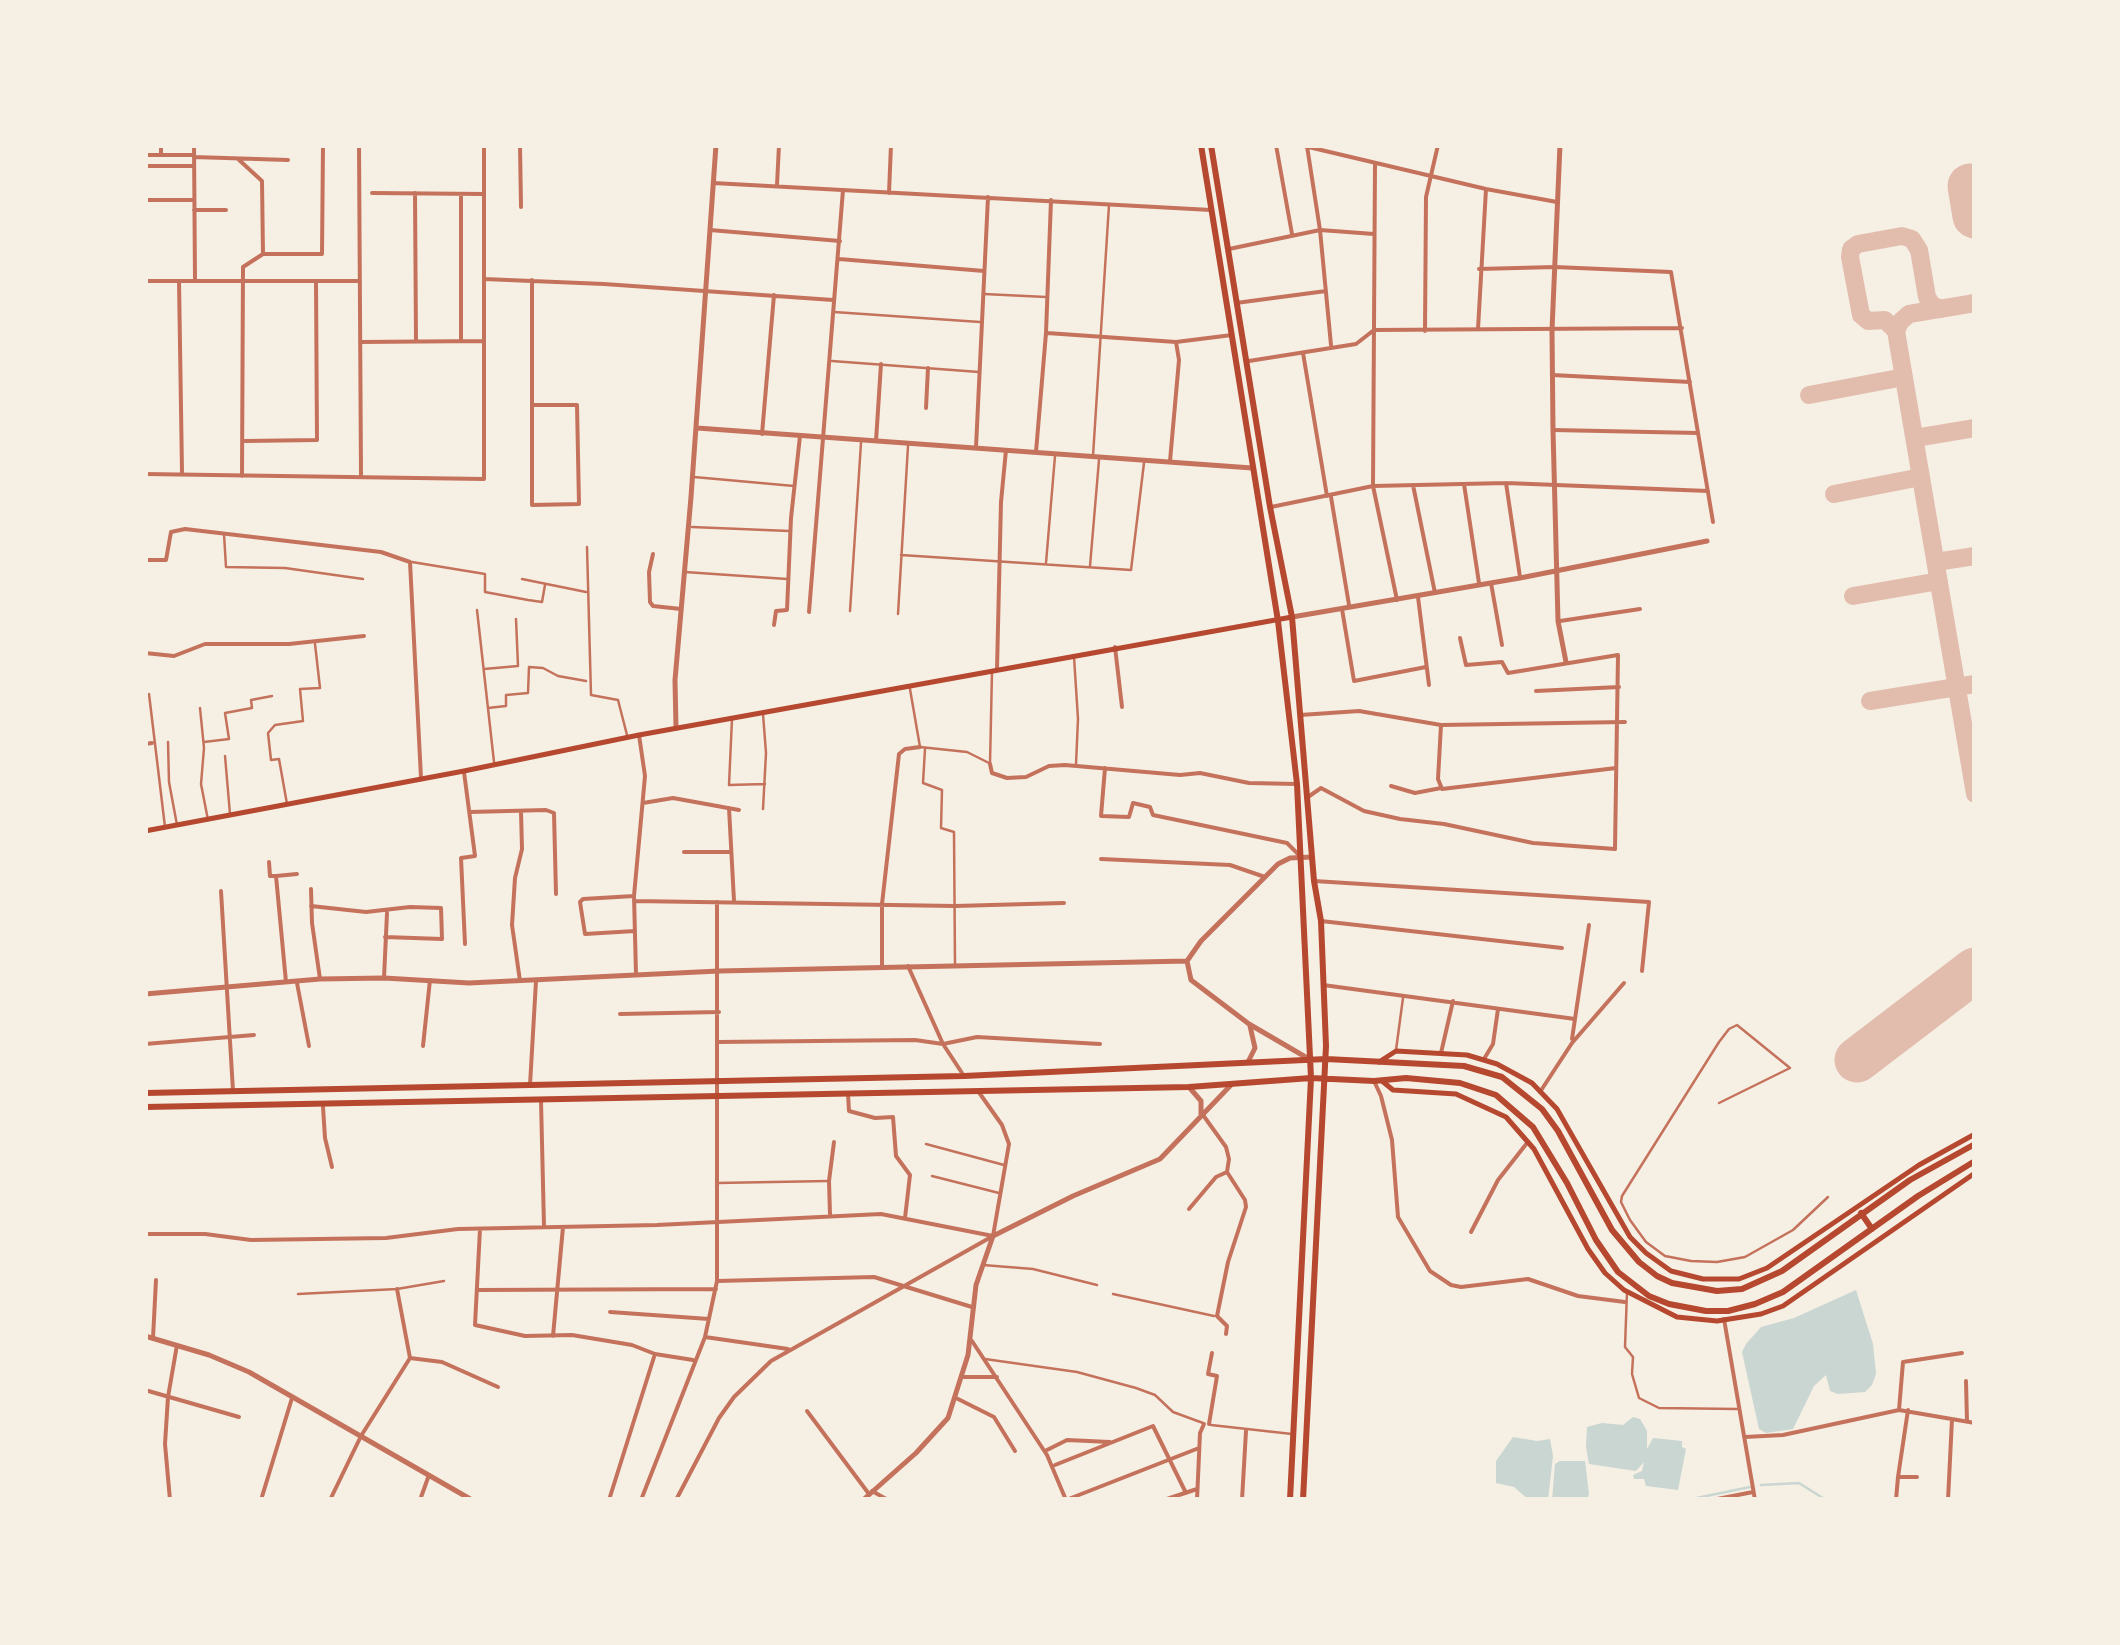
<!DOCTYPE html>
<html>
<head>
<meta charset="utf-8">
<style>
  body { margin:0 }
  #map { position:relative; width:2120px; height:1645px; overflow:hidden; background:#f6efe4; font-family:Overpass,sans-serif }
  canvas { display:block }
  .frame { position:absolute; inset:0; border:148px solid #f6efe4; pointer-events:none }
</style>
</head>
<body>
<div id="map">
<canvas width="2120" height="1645"></canvas>
<div class="frame"></div>
</div>
<script>
const c = document.querySelector('canvas').getContext('2d');
c.lineJoin = 'round';
function fillPath(path, color) {
  c.fillStyle = color;
  c.fill(path, 'evenodd');
}
function shape(rows) {
  const path = new Path2D();
  for (const r of rows) {
    path.moveTo(r[0], r[1]);
    for (let i = 2; i < r.length; i += 2) path.lineTo(r[i], r[i + 1]);
  }
  return path;
}
function trace(path, color, width, dash) {
  c.strokeStyle = color;
  c.lineWidth = width;
  c.lineCap = dash ? 'butt' : 'round';
  c.setLineDash(dash || []);
  c.stroke(path);
}
fillPath(shape([
  [1856,1290,1873,1344,1876,1374,1872,1385,1865,1392,1838,1394,1830,1391,1826,1375,1814,1386,1793,1429,1766,1433,1759,1429,1742,1352,1746,1344,1761,1327,1794,1318],
  [1633,1417,1640,1419,1647,1431,1647,1449,1653,1438,1682,1441,1682,1447,1686,1449,1678,1490,1646,1486,1644,1479,1634,1479,1633,1475,1642,1471,1644,1462,1636,1471,1589,1464,1586,1447,1587,1427,1602,1423,1623,1425],
  [1513,1437,1537,1441,1550,1439,1553,1456,1548,1500,1529,1500,1514,1487,1496,1483,1496,1461],
  [1560,1461,1585,1461,1589,1494,1587,1500,1552,1500,1555,1464]
]), '#c9d6d2');
trace(shape([
  [1761,1485,1799,1483,1826,1500],
  [1687,1500,1750,1487]
]), '#c9d6d2', 2.5);
trace(shape([
  [1941,309,1932,305,1927,297,1919,250,1912,239,1902,236,1858,244,1851,249,1850,257,1861,315,1868,321,1885,320,1896,331,1975,794],
  [1896,331,1900,322,1909,314,1975,303],
  [1809,395,1904,377],
  [1915,438,1975,428],
  [1834,494,1921,477],
  [1936,562,1975,556],
  [1853,596,1939,581],
  [1870,701,1975,684]
]), '#e2bdae', 18);
trace(shape([
  [1970,186,1975,216],
  [1857,1060,1975,970]
]), '#e2bdae', 45);
trace(shape([
  [984,294,1046,297],
  [834,312,980,322],
  [832,361,979,372],
  [1093,456,1109,205],
  [694,477,794,486],
  [692,527,789,531],
  [224,534,226,567,285,568,363,579],
  [587,547,591,695,618,700,627,735],
  [901,555,1131,570,1144,463],
  [412,562,485,574,485,592,528,600,542,602,545,585],
  [1046,563,1055,456],
  [1090,566,1099,460],
  [685,572,787,579],
  [522,579,586,592],
  [477,610,494,762],
  [850,611,861,443],
  [898,614,908,446],
  [1074,657,1078,719,1076,764],
  [484,669,518,666,516,619],
  [910,689,920,747,967,752,989,763],
  [149,694,165,827],
  [200,708,204,748,201,784,208,820],
  [488,708,506,706,506,695,528,693,529,667,543,668,558,676,586,681],
  [763,714,766,753,763,809],
  [732,719,729,785,765,784],
  [168,742,169,782,177,825],
  [204,742,229,739,225,713,252,708,251,700,272,696],
  [925,749,923,783,942,790,941,828,954,832,955,965],
  [225,756,230,814],
  [990,764,992,672],
  [287,804,279,759,271,760,268,733,275,725,303,721,300,689,320,688,315,644],
  [1396,1050,1403,998],
  [1719,1103,1790,1068,1737,1025,1729,1029,1719,1042,1622,1196,1621,1202,1630,1220,1646,1242,1665,1256,1691,1261,1717,1262,1745,1257,1793,1230,1828,1197],
  [926,1144,1004,1165],
  [932,1176,999,1193],
  [717,1183,828,1181],
  [983,1265,1033,1269,1097,1285],
  [1627,1292,1625,1347,1633,1357,1632,1374,1639,1398,1659,1408,1737,1409],
  [298,1294,397,1289,444,1281],
  [1113,1294,1214,1316],
  [985,1359,1077,1372,1136,1388,1155,1395,1173,1412,1203,1423],
  [1211,1425,1292,1434]
]), '#c5725c', 2.5);
trace(shape([
  [161,145,161,155],
  [194,145,195,281],
  [359,145,361,475],
  [520,145,521,207],
  [1276,145,1292,234],
  [1300,145,1486,189,1557,202],
  [1307,146,1320,230,1331,345],
  [145,155,194,155],
  [194,157,288,160],
  [238,159,262,181,263,254],
  [1375,163,1373,486,1397,600],
  [145,166,194,166],
  [713,183,1211,210],
  [777,185,779,145],
  [372,193,484,194],
  [415,193,416,341],
  [889,193,891,145],
  [461,194,461,341],
  [145,200,194,200],
  [194,210,226,210],
  [710,230,840,241],
  [1229,249,1320,230,1374,234],
  [839,259,984,271],
  [1479,269,1555,267,1671,272,1713,522],
  [484,279,604,284,833,300],
  [532,280,532,505,579,504,577,405,533,405],
  [145,281,360,281],
  [179,281,182,472],
  [1236,303,1326,291],
  [1478,329,1486,189],
  [1425,331,1426,197,1438,145],
  [1047,333,1176,342,1232,335],
  [360,342,483,341],
  [1303,353,1327,496],
  [1249,361,1356,344,1374,330,1682,328],
  [1552,375,1690,382],
  [926,408,928,368],
  [1553,430,1698,433],
  [762,434,774,295],
  [245,441,317,440,316,282],
  [876,441,881,364],
  [976,447,988,197],
  [1036,452,1046,333,1051,200],
  [1170,461,1179,360,1176,342],
  [145,474,484,479,484,145],
  [242,476,243,267,263,254,322,254,323,145],
  [1506,483,1520,577],
  [1464,484,1479,583],
  [1413,485,1435,593],
  [1331,497,1349,605],
  [1271,507,1373,486,1506,483,1708,491],
  [653,554,649,572,650,602,653,606,681,609],
  [145,560,166,560,171,532,185,529,381,552,410,562,421,778],
  [1491,583,1502,645],
  [1418,597,1429,685],
  [1342,609,1354,681,1426,667],
  [809,612,843,190],
  [1560,621,1640,609],
  [774,625,776,611,787,610,791,518,800,436],
  [1115,647,1122,707],
  [145,653,174,656,205,644,289,644,364,636],
  [997,669,1001,502,1006,450],
  [1536,691,1619,687],
  [1300,715,1359,711,1441,725,1625,722],
  [1441,725,1438,779,1442,789,1616,768],
  [145,744,152,743],
  [990,764,992,773,1007,778,1026,777,1049,766,1065,765,1180,775,1200,773,1249,783,1297,784],
  [1105,768,1101,816,1129,817,1133,803,1150,807,1153,815,1287,843,1298,854],
  [464,772,475,856,461,858,465,944],
  [1391,786,1415,793,1441,788],
  [1308,797,1321,788,1364,811,1400,819,1444,824,1533,843,1615,849,1618,655,1508,673,1502,662,1466,665,1460,638],
  [643,803,673,798,739,810],
  [729,808,734,901],
  [470,812,546,810,554,813,556,894],
  [684,852,731,852],
  [1101,859,1230,865,1265,877],
  [269,862,270,876,276,876,286,982],
  [276,876,297,874],
  [1314,881,1649,902,1642,971],
  [311,889,312,923,320,979],
  [221,891,233,1091],
  [634,896,583,899,580,902,585,934,635,931],
  [634,901,955,906,1064,903],
  [311,906,366,912,410,907,441,908,442,939,385,937],
  [1321,921,1562,948],
  [882,966,882,904,899,754,905,749,920,747],
  [908,966,943,1044,964,1076],
  [636,974,634,896,645,776,639,735],
  [384,978,387,913],
  [520,981,512,925,515,878,522,849,521,812],
  [297,983,309,1046],
  [1323,985,1575,1019],
  [620,1014,719,1012],
  [1572,1039,1589,925],
  [718,1042,915,1040,943,1044,977,1037,1100,1044],
  [145,1044,254,1035],
  [423,1046,430,980],
  [1441,1053,1453,1001],
  [1484,1059,1493,1044,1498,1009],
  [1374,1081,1381,1096,1392,1140,1398,1217,1430,1271,1451,1285,1461,1287,1528,1279,1578,1296,1625,1302],
  [530,1085,536,981],
  [978,1091,1002,1125,1009,1144,993,1236],
  [1540,1092,1572,1043,1624,983],
  [848,1094,849,1111,875,1118,893,1117,896,1156,910,1175,905,1218],
  [541,1101,544,1226],
  [323,1107,325,1138,332,1167],
  [1203,1115,1226,1147,1229,1159,1227,1172,1245,1200,1246,1207,1228,1262,1217,1316,1227,1326,1226,1334],
  [1189,1209,1216,1177,1227,1172],
  [830,1214,829,1181,834,1142],
  [480,1229,475,1325,525,1336,572,1335,632,1345,655,1354,693,1360],
  [1471,1232,1498,1180,1527,1143],
  [145,1234,205,1234,251,1240,386,1238,458,1229,657,1225,881,1214,993,1236],
  [717,1281,874,1277,972,1307],
  [477,1290,716,1289],
  [610,1312,709,1319],
  [1724,1319,1755,1500],
  [553,1336,563,1227],
  [705,1337,788,1349],
  [153,1338,156,1280],
  [972,1341,1047,1455,1066,1500,1199,1448],
  [410,1358,442,1362,498,1387],
  [962,1377,997,1377],
  [1966,1381,1967,1421],
  [145,1390,239,1417],
  [956,1398,994,1417,1015,1451],
  [1899,1410,1903,1362,1962,1353],
  [1908,1410,1898,1477,1917,1477],
  [807,1411,869,1494],
  [1209,1424,1217,1376,1208,1374,1212,1353],
  [1745,1437,1783,1435,1899,1410,1975,1423],
  [1045,1451,1067,1440,1110,1442],
  [1055,1465,1153,1426,1186,1493],
  [872,1491,888,1500],
  [170,1500,165,1444,168,1397,177,1345],
  [261,1500,292,1398],
  [330,1500,361,1436,410,1358,397,1289],
  [420,1500,429,1475],
  [609,1500,654,1357],
  [641,1500,705,1337,717,1281,717,902],
  [676,1500,719,1418,734,1397,771,1361,993,1236],
  [1164,1500,1197,1489],
  [1197,1500,1200,1433,1204,1424],
  [1242,1500,1246,1431],
  [1712,1500,1753,1492],
  [1896,1500,1898,1477],
  [1948,1500,1952,1419]
]), '#c5725c', 4);
trace(shape([
  [1560,145,1552,330,1553,430,1558,621,1566,662],
  [697,428,1252,468],
  [1292,617,1520,578,1707,541],
  [676,728,675,680,691,497,716,145],
  [145,994,320,979,384,978,469,983,719,971,1187,961],
  [1309,1059,1249,1024,1191,980,1187,961,1201,941,1278,864,1290,858,1312,857],
  [1248,1062,1255,1048,1250,1026],
  [1189,1087,1201,1101,1201,1114],
  [145,1336,209,1355,249,1372,472,1500],
  [863,1500,916,1453,948,1418,968,1355,976,1285,993,1236,1073,1196,1160,1159,1231,1085]
]), '#c5725c', 5);
trace(shape([
  [145,831,464,771,639,735,1292,617],
  [1379,1062,1396,1051,1467,1055,1497,1064,1532,1083,1557,1109,1630,1237,1646,1253,1671,1271,1703,1279,1739,1279,1767,1268,1919,1165,1975,1134],
  [1382,1081,1393,1090,1456,1094,1506,1117,1534,1149,1588,1249,1605,1273,1624,1290,1677,1317,1717,1321,1761,1314,1783,1306,1975,1173]
]), '#b5482f', 5);
trace(shape([
  [1201,145,1278,621,1297,784,1311,1078,1290,1500],
  [1211,145,1270,507,1292,617,1314,881,1321,921,1326,1046,1303,1500],
  [145,1093,964,1076,1326,1059,1464,1066,1502,1077,1542,1109,1558,1131,1612,1230,1639,1262,1657,1276,1672,1283,1717,1291,1742,1289,1782,1271,1910,1180,1975,1144],
  [145,1107,1189,1087,1311,1078,1374,1081,1406,1078,1460,1083,1496,1095,1533,1127,1567,1183,1596,1240,1618,1272,1649,1296,1669,1304,1706,1311,1728,1311,1755,1304,1783,1292,1918,1196,1975,1161],
  [1861,1213,1872,1229]
]), '#b5482f', 6);
</script>
</body>
</html>
